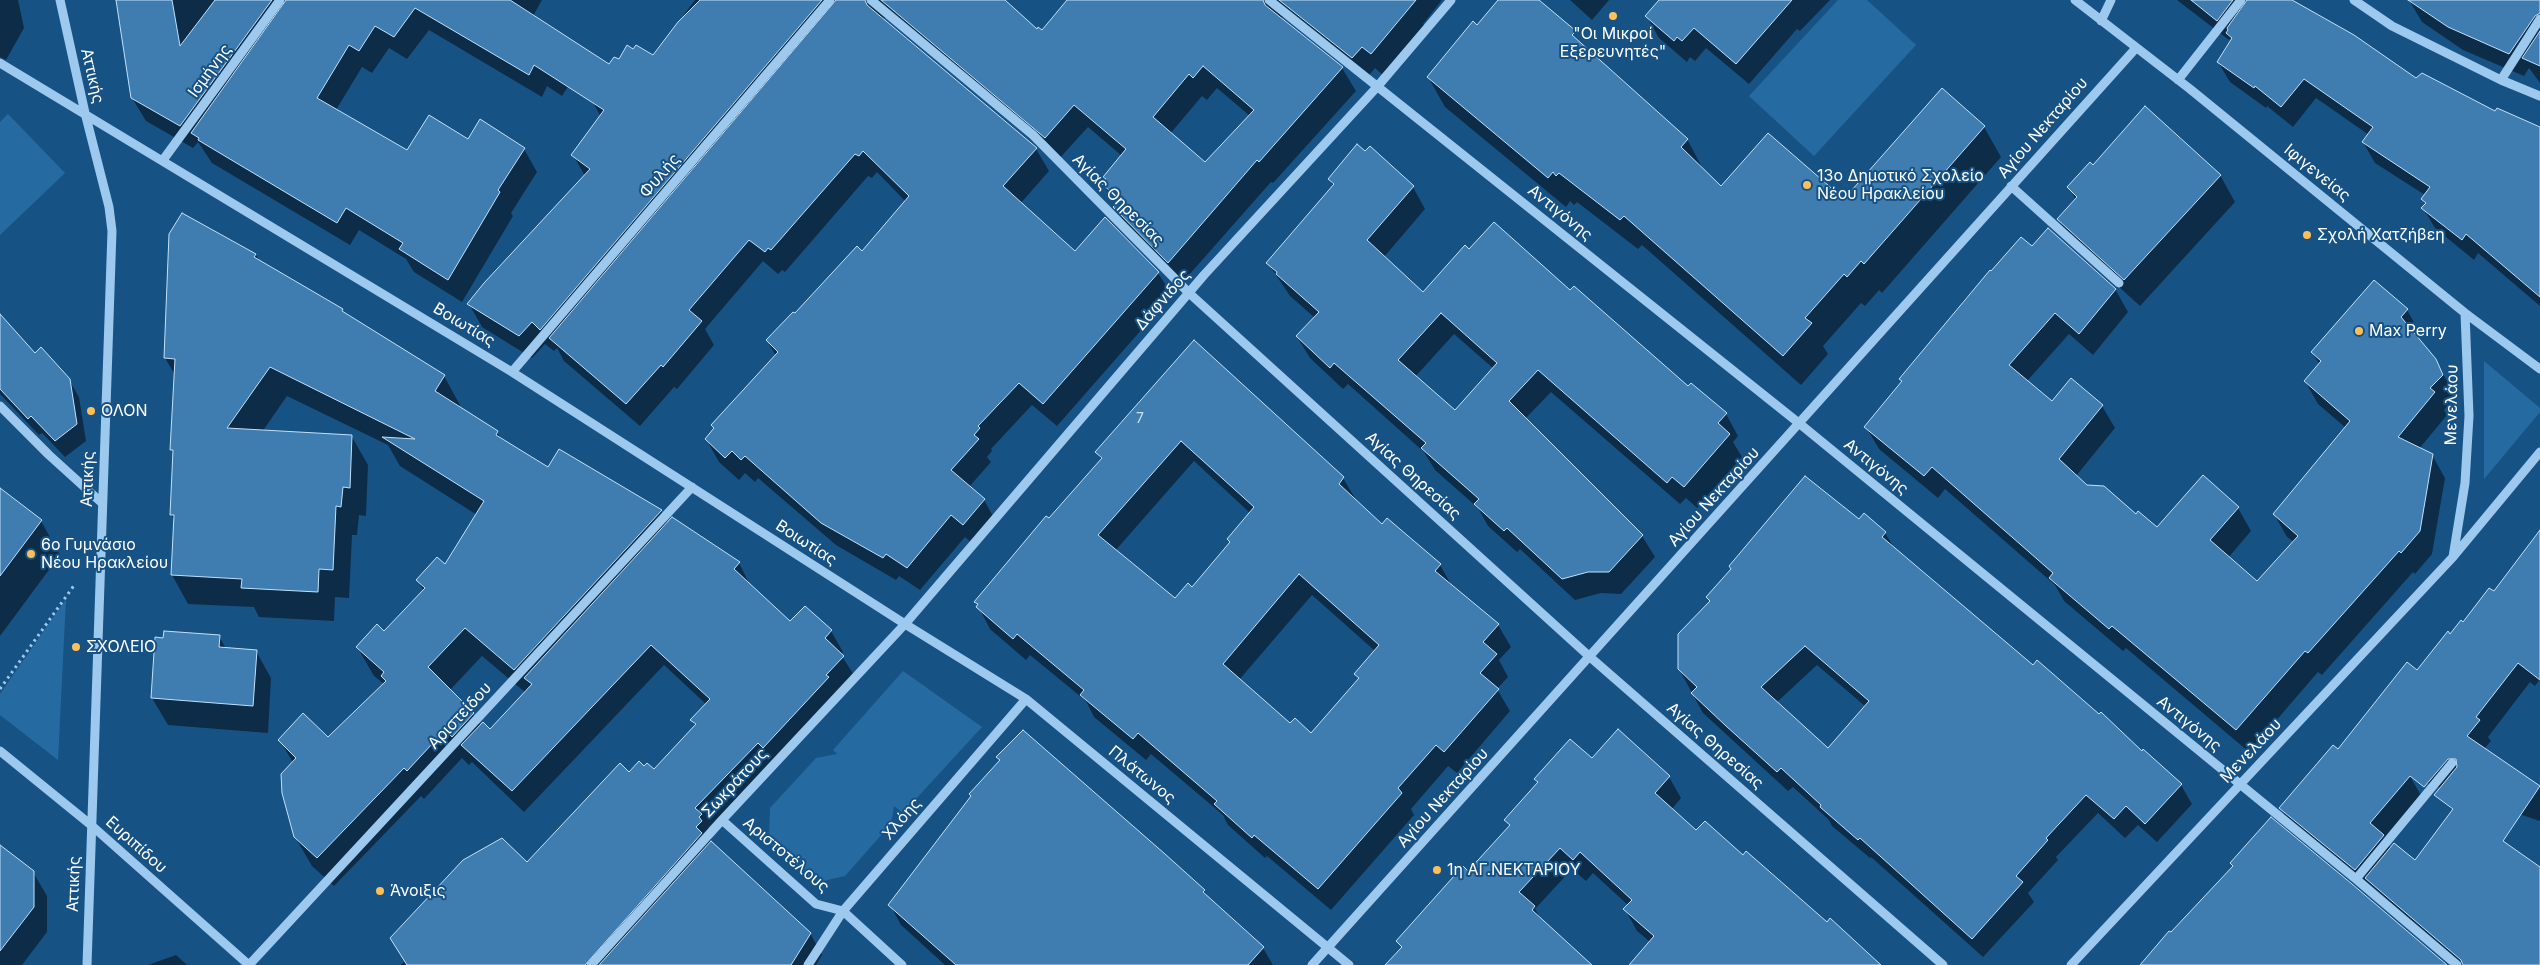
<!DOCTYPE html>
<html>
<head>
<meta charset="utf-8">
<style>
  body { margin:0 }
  canvas { display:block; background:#175285 }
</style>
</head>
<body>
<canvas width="2540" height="965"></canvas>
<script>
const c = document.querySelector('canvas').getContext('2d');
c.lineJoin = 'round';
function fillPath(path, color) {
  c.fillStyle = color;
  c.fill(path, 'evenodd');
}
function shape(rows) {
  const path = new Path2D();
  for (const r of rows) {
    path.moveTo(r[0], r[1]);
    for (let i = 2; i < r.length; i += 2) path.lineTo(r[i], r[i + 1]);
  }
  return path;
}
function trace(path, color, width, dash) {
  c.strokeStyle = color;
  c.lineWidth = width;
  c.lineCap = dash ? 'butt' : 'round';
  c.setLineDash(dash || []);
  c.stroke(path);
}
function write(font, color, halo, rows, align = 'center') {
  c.font = font + ' Inter,sans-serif';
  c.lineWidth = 4;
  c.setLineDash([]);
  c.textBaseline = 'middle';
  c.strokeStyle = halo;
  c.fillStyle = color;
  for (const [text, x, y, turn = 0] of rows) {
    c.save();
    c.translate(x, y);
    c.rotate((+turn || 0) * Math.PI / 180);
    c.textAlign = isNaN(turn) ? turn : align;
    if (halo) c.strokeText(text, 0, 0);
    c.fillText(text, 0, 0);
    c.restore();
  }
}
fillPath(shape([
  [1838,0,1867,0,1916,45,1814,156,1749,96],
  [8,114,65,173,0,235,0,122],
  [2484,361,2540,408,2540,412,2484,479],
  [66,599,58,760,0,715,0,694],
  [903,671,982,727,903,813,894,806,891,824,845,876,814,883,769,843,770,808,816,758,837,754,833,750]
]), '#266aa2');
fillPath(shape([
  [0,0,18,0,24,28,6,60,0,57],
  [117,0,542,0,533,16,583,63,562,96,547,86,542,97,429,30,407,59,389,48,372,73,362,67,336,110,408,151,468,141,524,149,537,172,511,213,513,216,462,302,414,272,406,259,359,230,350,245,212,163,198,142,193,148,146,121,132,98],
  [695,0,1003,0,1037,30,1043,32,1068,0,1442,0,1423,24,1425,27,1384,76,1375,68,1365,80,1287,17,1279,18,1342,68,1356,91,1273,183,1271,182,1181,284,1128,230,1103,183,1106,180,1104,177,1122,156,1088,127,1058,160,889,18,881,18,1036,149,1049,171,1020,204,1075,253,1105,218,1158,273,1172,295,1057,426,1032,405,991,449,992,451,987,457,991,462,969,487,984,500,997,523,976,547,965,537,920,590,899,576,896,580,836,545,758,478,755,482,745,473,739,480,719,462,706,439,715,430,712,425,776,356,767,340,862,253,906,202,877,172,872,178,868,176,785,272,782,270,778,274,763,261,705,329,714,345,677,389,674,387,640,426,564,361,557,348,554,351,545,344,532,358,482,327,469,304,585,176,573,155,601,117,592,101,653,56],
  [1217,88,1250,116,1205,164,1170,134,1202,96,1207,100],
  [1499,0,1505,0,1687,139,1704,171,1721,188,1844,201,1984,127,2001,157,1882,293,1879,290,1865,306,1861,303,1823,346,1828,354,1801,385,1642,245,1638,249,1577,202,1574,205,1570,201,1566,207,1445,107,1428,77,1477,26],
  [1570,0,1609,0,1592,20],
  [1661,0,1830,0,1800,31,1797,29,1749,84,1706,48,1695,61,1690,57,1687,62,1659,38,1647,17],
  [2177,0,2289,0,2416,79,2495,113,2540,128,2540,306,2478,253,2474,260,2435,228,2423,208,2426,205,2422,199,2425,195,2375,163,2363,142,2369,135,2316,98,2293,127,2267,106,2266,108,2230,82,2218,62,2235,36,2229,40],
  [2409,0,2540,0,2540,83,2529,68,2524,76,2463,50,2422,22],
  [2093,167,2220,175,2235,202,2140,306,2074,246,2058,219,2076,200,2069,187],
  [1329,179,1413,187,1425,209,1384,257,1423,294,1469,250,1570,292,1688,388,1726,414,1738,436,1733,442,1742,457,1697,508,1686,498,1680,504,1551,392,1525,419,1642,536,1655,557,1621,594,1601,593,1575,600,1520,549,1517,552,1488,526,1478,508,1435,470,1424,452,1348,384,1343,389,1310,358,1297,337,1315,318,1290,296,1268,263,1334,187],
  [1454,334,1494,369,1455,412,1415,377],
  [183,215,256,255,260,262,342,310,346,316,444,376,460,405,459,408,497,432,502,440,548,469,559,451,661,511,668,524,739,563,750,585,790,623,805,608,831,631,843,652,841,655,856,678,708,828,713,836,711,838,712,844,810,933,822,955,816,965,400,965,527,864,629,774,644,768,654,771,695,726,692,720,707,705,664,665,524,812,472,762,469,765,462,758,424,799,421,796,334,886,312,866,295,837,293,763,280,740,329,739,384,684,374,676,357,647,385,633,424,591,417,580,445,566,477,515,400,466,388,445,287,396,262,432,352,437,368,465,366,516,359,515,357,535,352,535,349,598,335,597,334,621,259,617,254,607,188,604,172,575,175,521,171,515,174,455,171,449,175,375,165,358],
  [482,656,526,693,490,731,481,726,473,714,450,690],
  [2021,239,2032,248,2115,289,2128,312,2093,355,2069,334,2027,381,2052,403,2102,406,2115,428,2076,476,2087,486,2157,529,2203,477,2238,508,2251,531,2228,558,2257,583,2294,542,2287,537,2274,514,2346,428,2318,404,2305,381,2320,365,2312,353,2407,310,2420,333,2416,337,2435,359,2448,383,2455,398,2444,410,2447,415,2419,449,2432,455,2445,478,2432,554,2415,574,2413,572,2322,675,2318,672,2249,752,2126,648,2123,651,2064,601,2055,585,1945,489,1938,498,1879,449,1866,427,1964,305,1962,302],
  [0,316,35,355,69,380,79,397,86,441,65,457,42,433,39,435,0,394],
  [1194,342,1343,478,1356,500,1382,526,1440,565,1452,586,1498,625,1511,647,1499,660,1508,677,1497,689,1510,711,1457,773,1448,766,1411,809,1414,815,1331,910,1267,856,1265,858,1228,825,1223,815,1151,754,1146,760,1094,717,1086,701,1030,655,1026,660,990,629,976,602,1101,460,1097,452],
  [1194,461,1250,513,1230,543,1193,589,1175,600,1115,551],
  [1312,595,1375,651,1356,674,1359,680,1311,734,1290,724,1239,680],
  [0,489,41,521,60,555,0,636],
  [1859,521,1885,533,1895,549,2033,667,2181,785,2192,804,2157,842,2138,825,2125,838,2098,813,2056,857,2058,860,2028,893,2034,902,1983,957,1871,857,1870,858,1832,826,1829,820,1793,787,1788,791,1703,713,1679,669],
  [1817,665,1866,707,1828,750,1776,703],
  [2540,532,2540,679,2535,686,2530,682,2488,737,2491,741,2484,749,2540,787,2540,821,2411,778,2422,797,2385,839,2391,848,2415,862,2540,880,2540,965,2456,965,2292,829,2281,808,2494,593],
  [219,636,226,649,256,651,271,678,268,733,168,725,152,698],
  [998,757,1204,891,1209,900,1263,948,1273,965,945,965,901,925,890,905,1001,761],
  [1592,760,1669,777,1681,798,1672,809,1696,832,1743,857,1879,965,1631,965,1650,942,1637,931,1625,909,1629,906,1593,873,1586,881,1572,869,1535,909,1542,920,1590,965,1413,965,1398,942,1468,872,1510,827,1506,820,1539,784,1536,779],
  [0,847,33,872,47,896,47,932,22,965,0,965],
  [176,955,187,965,148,965]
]), '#0007');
const building = shape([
  [116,0,172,0,180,46,215,0,272,0,180,126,131,98,116,0],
  [286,0,510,0,609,64,614,57,619,59,627,45,633,49,636,45,653,55,678,22,700,0,822,0,540,330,532,322,519,336,467,304,484,283,590,169,571,155,604,110,534,65,529,75,415,8,394,37,375,26,359,51,349,45,317,98,407,150,429,115,468,139,480,119,525,148,498,190,500,192,448,280,399,249,403,243,346,208,337,223,198,140,199,138,191,133,286,0],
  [836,0,865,0,867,5,1037,148,1003,186,1075,251,1105,217,1159,272,1043,404,1019,383,978,426,980,428,974,435,979,439,951,470,985,499,963,525,951,515,907,568,886,554,883,558,821,523,745,456,741,460,732,451,725,458,705,439,714,428,711,425,778,352,766,340,793,312,795,313,857,246,862,251,909,196,863,151,859,156,855,154,771,250,768,248,765,252,749,240,689,310,702,321,663,367,661,365,626,404,549,338,836,0],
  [881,0,1005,0,1037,29,1038,27,1042,30,1067,0,1263,0,1265,5,1343,67,1259,162,1257,160,1168,263,1113,207,1120,200,1101,183,1106,179,1103,177,1126,149,1074,105,1045,138,881,0],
  [1203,66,1254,110,1205,162,1153,117,1189,74,1193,78,1203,66],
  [1279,0,1416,0,1371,54,1362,47,1352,58,1279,0],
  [1498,0,1539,0,1576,31,1572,35,1688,139,1681,147,1721,186,1768,133,1844,199,1942,88,1985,126,1864,264,1861,261,1847,277,1844,274,1805,318,1812,323,1783,356,1624,216,1620,220,1559,173,1556,176,1553,172,1548,178,1427,77,1473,21,1477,25,1498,0],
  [1659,0,1792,0,1736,64,1694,28,1682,41,1677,37,1674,41,1645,16,1659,0],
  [2191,0,2233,0,2217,21,2191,0],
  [2247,0,2292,0,2354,35,2416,78,2422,73,2495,111,2497,108,2540,127,2540,297,2466,234,2462,240,2421,208,2426,203,2421,199,2430,187,2362,142,2373,127,2304,79,2281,107,2255,86,2254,88,2217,62,2232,38,2226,33,2228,30,2227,28,2247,0],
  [2408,0,2540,0,2540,13,2535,16,2509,54,2448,27,2408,0],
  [2540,31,2540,66,2522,58,2540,31],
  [2145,106,2221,175,2124,280,2057,219,2077,197,2067,187,2090,162,2093,165,2145,106],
  [1357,144,1365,151,1370,146,1414,186,1367,240,1423,292,1465,245,1469,249,1494,222,1570,290,1574,286,1688,386,1691,383,1727,413,1718,423,1730,434,1684,487,1672,477,1667,483,1538,370,1509,401,1643,535,1609,572,1588,572,1562,579,1507,528,1504,531,1474,504,1479,499,1421,448,1426,443,1334,363,1330,368,1296,336,1319,312,1276,274,1277,272,1266,263,1334,184,1328,179,1357,144],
  [1441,313,1497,363,1455,410,1398,360,1441,313],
  [182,213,256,254,254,257,343,309,342,311,445,375,435,391,498,431,496,435,548,467,559,449,662,510,514,670,465,628,428,667,474,713,452,737,445,730,407,771,404,768,317,858,294,837,282,793,281,774,296,758,278,740,303,713,328,737,386,681,381,676,384,672,356,647,377,624,384,631,425,588,416,580,437,557,445,564,484,501,382,437,415,439,270,367,227,428,352,435,350,488,343,487,341,507,336,506,333,570,319,569,318,592,241,588,242,579,171,575,174,515,170,515,173,450,170,450,175,359,164,358,169,234,182,213],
  [2048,228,2116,289,2079,334,2055,313,2009,365,2052,401,2071,378,2103,405,2059,459,2087,485,2104,486,2136,514,2138,511,2157,527,2203,475,2239,507,2210,540,2257,581,2298,536,2273,514,2350,421,2304,381,2321,361,2311,352,2374,280,2408,309,2401,317,2436,359,2443,375,2430,388,2435,392,2398,437,2433,454,2420,531,2401,553,2399,551,2308,653,2305,651,2236,730,2112,626,2109,629,2049,578,2053,573,1932,467,1924,476,1864,427,1902,381,1899,379,1990,270,1991,271,2021,237,2032,246,2048,228],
  [0,314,35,353,41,347,70,379,77,424,55,441,31,416,28,419,0,389,0,314],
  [1194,340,1344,477,1339,484,1382,524,1387,518,1441,564,1435,571,1499,624,1483,642,1497,654,1480,673,1499,689,1444,752,1436,745,1398,788,1402,793,1318,889,1254,835,1252,838,1214,804,1217,801,1138,733,1133,739,1080,695,1084,690,1017,634,1013,639,976,607,978,604,974,602,1046,516,1049,518,1102,458,1095,452,1194,340],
  [1181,441,1254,507,1227,539,1230,542,1192,587,1188,583,1175,598,1098,535,1181,441],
  [1299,574,1379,645,1354,674,1359,678,1311,733,1295,718,1290,723,1223,664,1299,574],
  [1805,476,1859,519,1864,513,1886,532,1882,537,2033,665,2037,660,2099,714,2101,712,2142,751,2143,749,2182,784,2145,824,2126,806,2114,819,2086,795,2046,838,2048,840,2016,876,2023,882,1972,939,1860,838,1858,840,1820,807,1821,805,1781,768,1777,772,1726,726,1691,693,1697,687,1678,669,1678,634,1710,601,1706,597,1731,569,1729,566,1805,476],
  [1805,646,1869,701,1828,748,1761,687,1805,646],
  [0,488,42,520,0,576,0,488],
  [672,517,740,562,734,569,790,621,805,606,832,630,825,638,844,656,826,675,829,677,763,748,758,743,695,808,702,814,699,817,702,821,696,827,702,833,585,965,407,965,390,938,463,860,502,838,527,862,620,763,629,772,639,761,644,766,647,763,654,769,696,724,690,720,710,699,651,645,512,791,461,745,483,722,490,729,532,684,524,678,672,517],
  [2540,530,2540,680,2518,663,2476,717,2480,720,2467,736,2540,786,2503,841,2540,867,2540,965,2463,965,2461,960,2365,878,2394,843,2415,860,2453,809,2434,795,2457,767,2456,759,2448,759,2424,787,2410,776,2370,823,2384,835,2355,870,2279,808,2333,745,2338,749,2407,662,2417,670,2448,631,2450,634,2461,620,2463,622,2489,588,2494,591,2540,530],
  [164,631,220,635,219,647,257,650,253,706,151,698,155,637,163,638,164,631],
  [1618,729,1670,776,1655,793,1696,830,1705,821,1743,855,1746,851,1827,922,1830,918,1881,965,1629,965,1654,936,1623,909,1632,900,1580,852,1573,860,1560,848,1519,892,1535,906,1532,910,1592,965,1385,965,1402,947,1396,941,1463,866,1468,871,1510,825,1504,820,1538,782,1534,779,1570,739,1592,758,1618,729],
  [1023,730,1165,854,1205,890,1203,892,1264,947,1248,965,956,965,888,905,971,796,969,794,1000,760,996,757,1023,730],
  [2271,817,2352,884,2447,965,2140,965,2169,931,2171,932,2233,866,2230,863,2271,817],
  [711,841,811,933,791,965,599,965,711,841],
  [0,845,34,871,34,907,0,951,0,845]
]);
fillPath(building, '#3f7caf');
trace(building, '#c2e0fa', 1);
trace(shape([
  [0,689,75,584]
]), '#9cc9ed', 3, [2.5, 4]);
trace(shape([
  [60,0,85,113,109,207,112,231,87,965],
  [871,0,1033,135,1189,293,1590,657,1943,965],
  [1269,0,1800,424,2356,879,2457,965],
  [2075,0,2190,89,2465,313,2540,369],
  [2354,0,2392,26,2501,80,2540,96],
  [2101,21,2111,0],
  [0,63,512,372,905,624,1026,699,1349,965],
  [2178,80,2241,0],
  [2501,80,2540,19],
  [163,160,280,0],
  [2011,186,2119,283],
  [512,372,830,0],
  [0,406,49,455,102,503],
  [2453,557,2465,483,2469,416,2465,313],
  [0,751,91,825,249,965,692,487],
  [722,820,816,904,843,911,902,965],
  [2356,879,2452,763],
  [591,965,722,820,905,624,1204,275,1377,87,1451,0],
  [808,965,843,911,1026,699],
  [1312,965,2136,48],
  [2071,965,2453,557,2540,452]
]), '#9cc9ed', 9);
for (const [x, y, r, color] of [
  [1613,16,5,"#ffbf58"],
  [1807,185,5,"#ffbf58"],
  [2307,235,5,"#ffbf58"],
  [2359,331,5,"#ffbf58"],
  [91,411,5,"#ffbf58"],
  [31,554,5,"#ffbf58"],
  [76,647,5,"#ffbf58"],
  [1437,870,5,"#ffbf58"],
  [380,891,5,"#ffbf58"]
]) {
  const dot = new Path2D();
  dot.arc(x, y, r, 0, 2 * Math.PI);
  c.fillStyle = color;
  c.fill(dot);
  trace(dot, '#175285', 2);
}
write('14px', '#cfdeeb', null, [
  ["7",1140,419]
]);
write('16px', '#fff', '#175285', [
  ["\"Οι Μικροί",1613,34,"center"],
  ["Εξερευνητές\"",1613,52,"center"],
  ["13ο Δημοτικό Σχολείο",1817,176],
  ["Νέου Ηρακλείου",1817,194],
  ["Σχολή Χατζήβεη",2317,235],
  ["Max Perry",2369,331],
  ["ΟΛΟΝ",101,411],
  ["6ο Γυμνάσιο",41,545],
  ["Νέου Ηρακλείου",41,563],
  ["ΣΧΟΛΕΙΟ",86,647],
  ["1η ΑΓ.ΝΕΚΤΑΡΙΟΥ",1447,870],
  ["Άνοιξις",390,891]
], 'left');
write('16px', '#fff', '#175285', [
  ["Ισμήνης",210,71,-54],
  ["Αττικής",92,76,77],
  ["Αγίου Νεκταρίου",2043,128,-49],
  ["Ιφιγενείας",2317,173,39],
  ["Φυλής",660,176,-49],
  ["Αγίας Θηρεσίας",1118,200,45],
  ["Αντιγόνης",1560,213,39],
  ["Δάφνιδος",1163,300,-49],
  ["Βοιωτίας",464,325,31],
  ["Μενελάου",2452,405,-89],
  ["Αντιγόνης",1876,467,39],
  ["Αγίας Θηρεσίας",1413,476,42],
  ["Αττικής",88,479,-88],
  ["Αγίου Νεκταρίου",1714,497,-48],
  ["Βοιωτίας",806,543,33],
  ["Αριστείδου",460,716,-47],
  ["Αντιγόνης",2189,724,39],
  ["Αγίας Θηρεσίας",1715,746,41],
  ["Μενελάου",2251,751,-47],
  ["Πλάτωνος",1142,775,39],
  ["Σωκράτους",735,783,-47],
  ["Αγίου Νεκταρίου",1443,798,-48],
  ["Χλόης",902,819,-49],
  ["Ευριπίδου",136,845,42],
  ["Αριστοτέλους",786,855,40],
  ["Αττικής",74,884,-88]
]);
</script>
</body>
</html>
